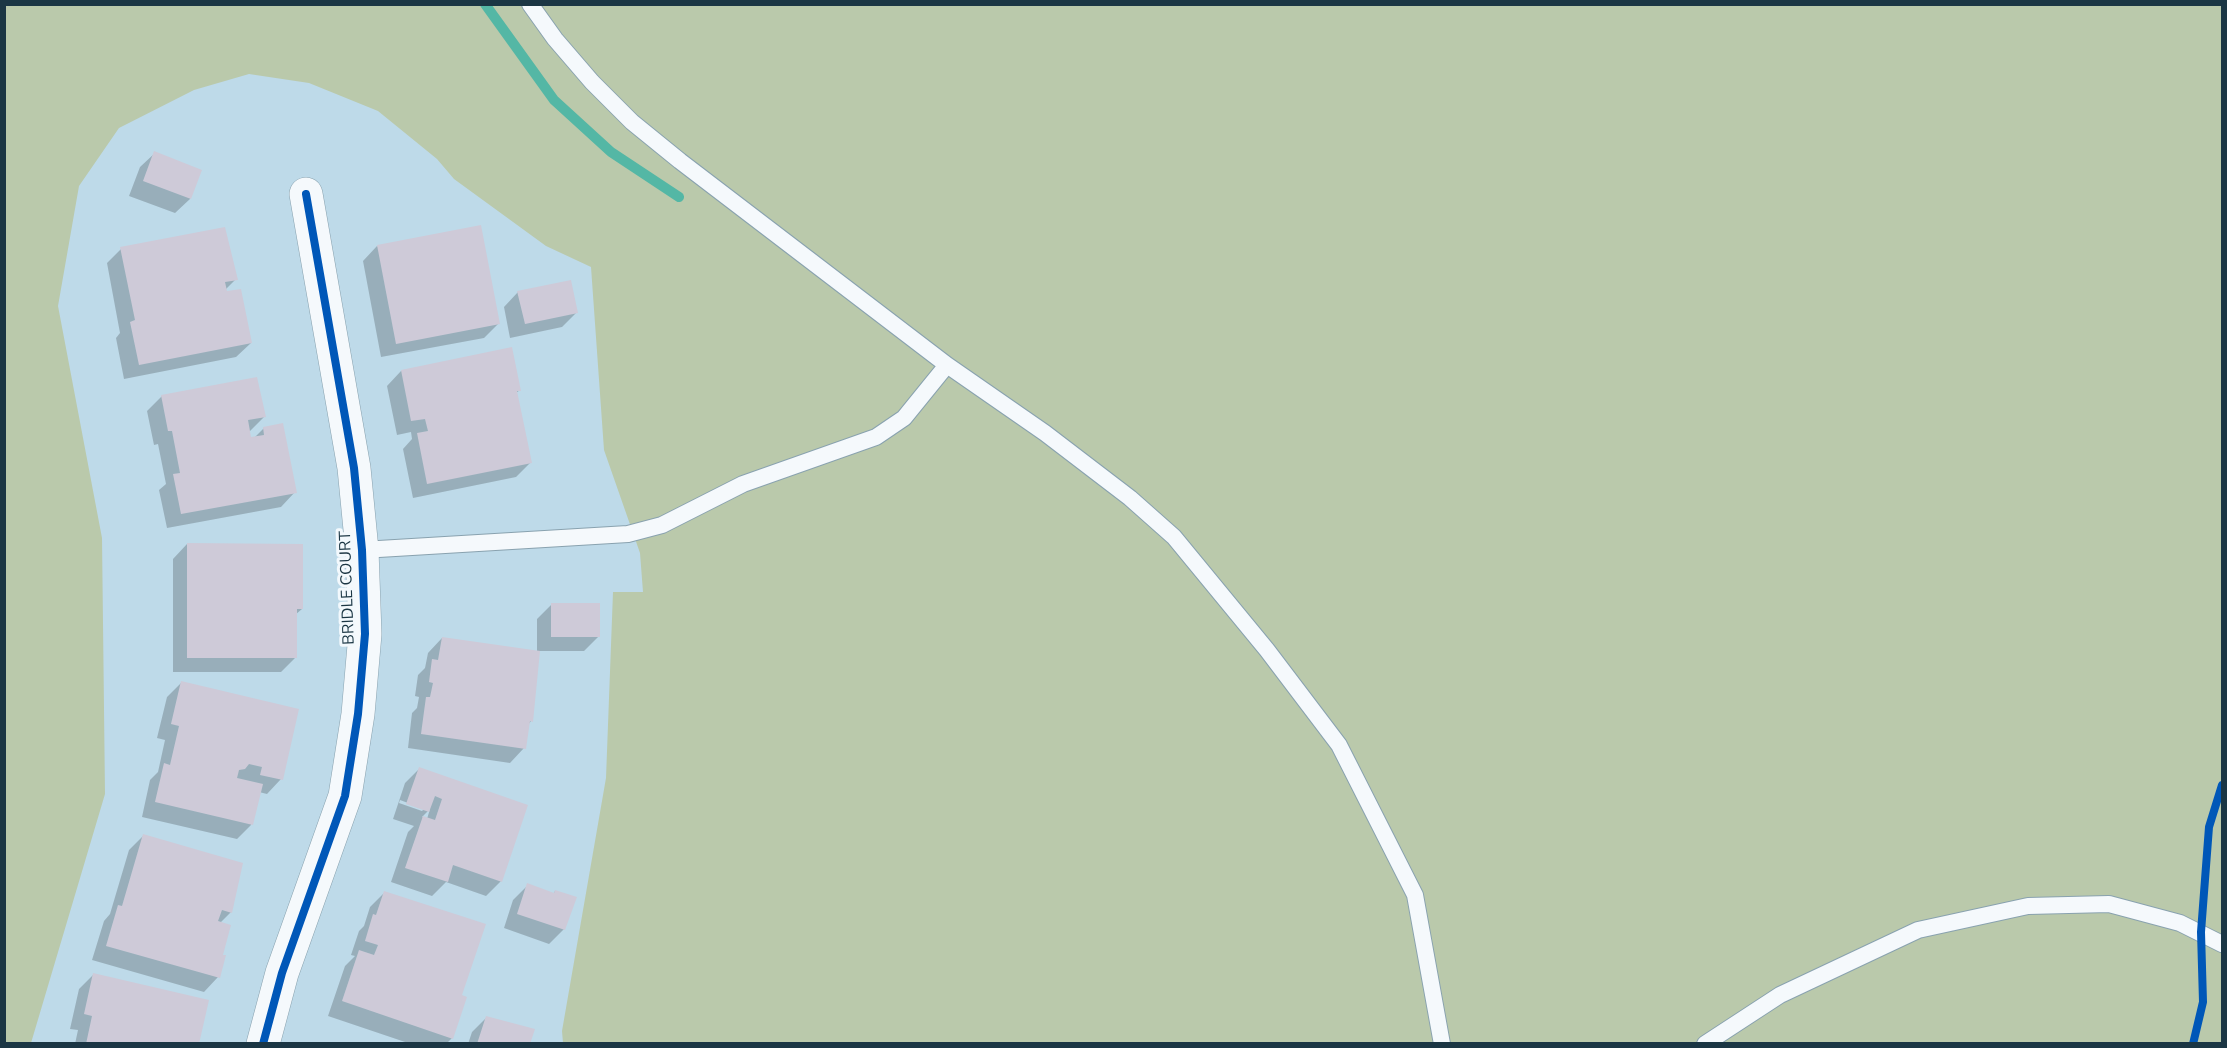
<!DOCTYPE html>
<html>
<head>
<meta charset="utf-8">
<style>
  body { margin:0 }
  #map { position:relative; width:2227px; height:1048px; overflow:hidden; background:#bedae9; font-family:"Nunito Sans",sans-serif }
  canvas { display:block }
  .frame { position:absolute; inset:0; border:6px solid #1b3644; pointer-events:none }
</style>
</head>
<body>
<div id="map">
<canvas width="2227" height="1048"></canvas>
<div class="frame"></div>
</div>
<script>
const c = document.querySelector('canvas').getContext('2d');
c.lineJoin = 'round';
function fillPath(path, color) {
  c.fillStyle = color;
  c.fill(path, 'evenodd');
}
function shape(rows) {
  const path = new Path2D();
  for (const r of rows) {
    path.moveTo(r[0], r[1]);
    for (let i = 2; i < r.length; i += 2) path.lineTo(r[i], r[i + 1]);
  }
  return path;
}
function trace(path, color, width, dash) {
  c.strokeStyle = color;
  c.lineWidth = width;
  c.lineCap = dash ? 'butt' : 'round';
  c.setLineDash(dash || []);
  c.stroke(path);
}
function write(font, color, halo, rows, align = 'center') {
  c.font = font + ' "Nunito Sans",sans-serif';
  c.lineWidth = 6;
  c.setLineDash([]);
  c.textBaseline = 'middle';
  c.strokeStyle = halo;
  c.fillStyle = color;
  for (const [text, x, y, turn = 0] of rows) {
    c.save();
    c.translate(x, y);
    c.rotate((+turn || 0) * Math.PI / 180);
    c.textAlign = isNaN(turn) ? turn : align;
    if (halo) c.strokeText(text, 0, 0);
    c.fillText(text, 0, 0);
    c.restore();
  }
}
fillPath(shape([
  [5,5,2222,5,2222,1043,563,1043,562,1031,606,778,613,592,643,592,640,553,604,450,591,267,546,246,454,179,437,159,378,111,309,83,249,74,194,90,119,128,79,186,58,306,102,538,105,794,31,1043,5,1044]
]), '#bac9ab');
fillPath(shape([
  [155,153,201,171,190,199,175,213,129,196,140,167],
  [377,246,499,323,484,338,381,357,363,261],
  [121,249,236,279,225,290,251,343,236,357,124,379,116,338,120,333,107,263],
  [518,292,576,313,562,327,510,338,504,307],
  [401,371,520,390,516,393,531,462,516,477,413,498,403,449,412,439,411,432,397,435,387,386],
  [162,396,264,417,249,432,250,439,254,438,264,428,295,492,281,507,167,528,159,490,166,484,158,444,154,445,147,411],
  [187,544,302,609,295,615,295,658,281,672,173,672,173,559],
  [552,604,599,636,584,651,539,651,531,721,528,725,524,748,510,763,408,748,412,713,417,708,419,697,415,696,418,675,425,668,428,653,442,638,537,652,537,619],
  [181,683,281,779,267,794,259,792,251,825,237,839,142,817,150,780,158,772,165,740,157,738,167,697],
  [419,769,526,806,501,881,486,896,446,882,432,896,391,882,408,832,414,826,393,819,405,783],
  [400,800,424,809,422,811,399,803],
  [430,809,427,819,422,817],
  [143,836,231,912,220,923,221,956,218,977,204,992,92,960,104,921,110,914,129,850],
  [528,885,553,894,555,891,564,929,549,944,504,928,513,900],
  [385,892,461,996,452,1038,446,1044,411,1044,328,1016,345,966,355,956,351,955,359,931,364,926,370,907],
  [93,975,197,1044,75,1044,78,1030,70,1029,79,989],
  [487,1017,529,1044,468,1044,472,1032]
]), '#0003');
trace(shape([
  [485,4,554,100,611,152,679,197]
]), '#54b7a5', 10);
fillPath(shape([
  [154,151,202,170,191,199,143,181],
  [481,225,500,324,396,344,377,245],
  [225,227,238,280,225,282,227,291,241,289,252,343,139,365,130,322,135,320,120,247],
  [571,280,578,313,525,324,517,291],
  [512,347,521,391,517,391,532,463,427,484,417,433,428,431,425,419,411,421,401,370],
  [257,377,266,417,248,420,251,437,264,435,263,427,283,423,297,493,181,514,173,474,180,473,172,431,168,431,161,395],
  [187,543,303,544,303,609,297,609,297,658,187,658],
  [551,603,600,603,600,637,551,637],
  [442,637,540,651,533,722,530,721,526,749,421,734,426,697,430,697,433,683,429,682,432,659,438,660],
  [181,681,299,709,283,780,260,775,262,767,249,764,245,769,239,770,237,778,263,784,253,825,155,802,164,763,170,765,179,726,171,724],
  [419,767,528,805,502,882,453,865,448,882,405,868,423,816,435,820,442,799,435,796,429,812,406,804],
  [143,834,243,863,232,913,222,910,218,921,231,925,223,955,226,955,220,978,106,946,118,905,122,906],
  [527,883,554,893,555,890,577,897,565,930,517,914],
  [384,891,486,924,462,995,467,997,453,1039,342,1001,359,950,374,955,378,945,365,941,373,914,376,915],
  [93,973,209,1000,199,1044,86,1044,92,1016,84,1014],
  [486,1016,535,1029,530,1044,477,1044]
]), '#cecad8');
const service = shape([
  [530,4,555,39,592,82,632,122,680,161,947,365,1045,433,1130,498,1174,537,1267,650,1339,745,1415,895,1442,1044],
  [362,550,628,534,662,525,743,484,876,437,904,418,947,365],
  [1705,1044,1780,995,1918,930,2028,906,2109,904,2180,923,2222,944]
]);
const minor = shape([
  [263,1044,282,973,345,796,358,714,365,634,362,550,354,468,306,194]
]);
trace(service, '#89a2af', 18);
trace(minor, '#89a2af', 34);
trace(service, '#f5f9fc', 16);
trace(minor, '#f5f9fc', 33);
trace(shape([
  [263,1044,282,973,345,796,358,714,365,634,362,550,354,468,306,194],
  [2193,1044,2203,1002,2201,932,2209,827,2222,785]
]), '#0057b8', 8);
write('16px', '#1b3644', '#f3f9fd', [
  ["BRIDLE COURT",348,588,-92]
]);
</script>
</body>
</html>
